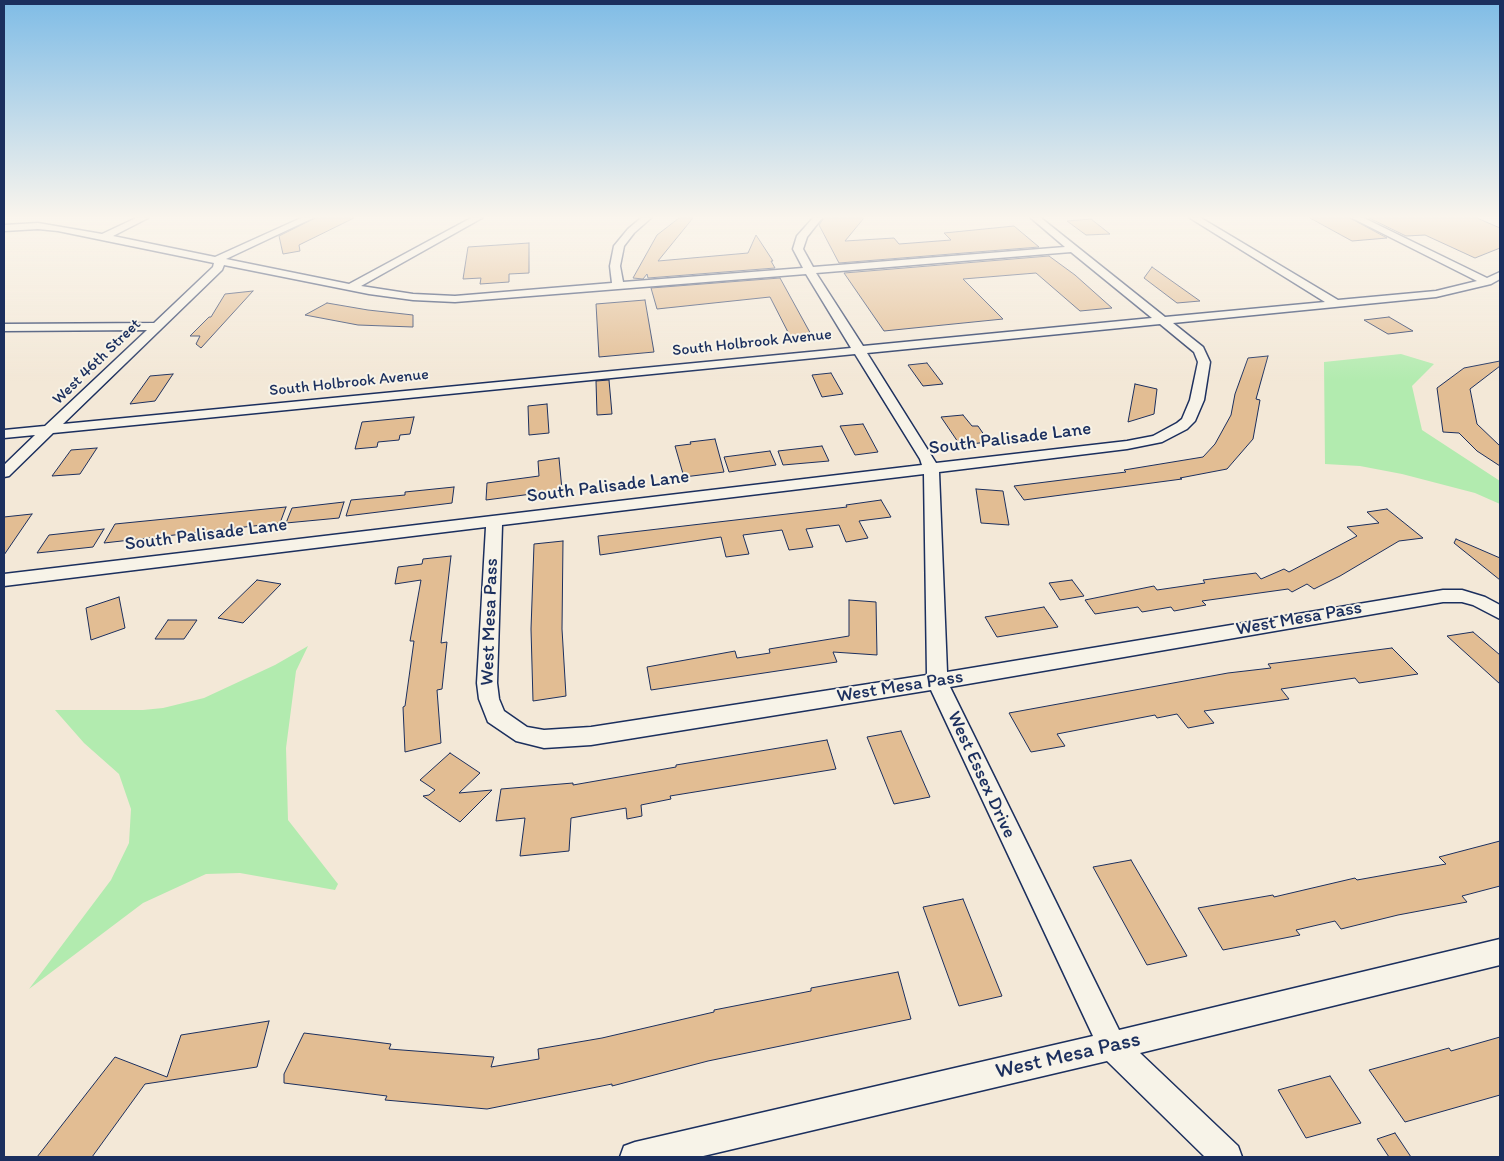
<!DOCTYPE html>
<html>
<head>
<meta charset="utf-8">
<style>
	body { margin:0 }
	#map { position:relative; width:1504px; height:1161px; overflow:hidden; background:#f3e8d7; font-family:Itim,sans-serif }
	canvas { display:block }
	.frame { position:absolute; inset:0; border:5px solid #1b2f5e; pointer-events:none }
</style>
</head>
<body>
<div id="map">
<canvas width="1504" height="1161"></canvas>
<div class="frame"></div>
</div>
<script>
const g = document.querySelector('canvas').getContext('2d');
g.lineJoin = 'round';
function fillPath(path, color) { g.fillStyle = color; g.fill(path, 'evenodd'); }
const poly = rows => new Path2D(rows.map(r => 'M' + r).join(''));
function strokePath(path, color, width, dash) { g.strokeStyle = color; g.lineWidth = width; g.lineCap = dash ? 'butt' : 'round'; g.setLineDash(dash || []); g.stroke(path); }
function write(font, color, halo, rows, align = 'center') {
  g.font = font + ' Itim,sans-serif'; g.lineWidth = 4; g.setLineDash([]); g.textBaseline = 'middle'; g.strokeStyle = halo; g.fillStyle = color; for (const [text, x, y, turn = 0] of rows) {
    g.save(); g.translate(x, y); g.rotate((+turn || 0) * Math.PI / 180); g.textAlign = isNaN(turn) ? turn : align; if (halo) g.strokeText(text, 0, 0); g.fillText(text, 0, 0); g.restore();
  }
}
fillPath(poly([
	[1401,354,1434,364,1412,386,1422,430,1500,481,1500,504,1475,493,1402,474,1360,466,1325,464,1324,362],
	[308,646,296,671,286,748,288,820,338,884,335,890,240,873,206,874,143,903,29,989,111,880,129,843,131,809,119,774,84,743,55,710,143,710,163,708,204,698,275,665]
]), '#b2ebaf');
const building = poly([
	[315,218,354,218,299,245,300,251,283,254,279,236,315,218],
	[679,218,693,218,658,261,748,253,756,235,773,261,771,261,775,268,648,278,647,274,643,279,633,278,657,235,679,218],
	[824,218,864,218,845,241,894,238,899,244,951,240,944,233,1014,226,1039,247,839,263,819,225,824,218],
	[1310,218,1350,218,1387,238,1352,241,1310,218],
	[1369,218,1477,218,1500,228,1500,248,1475,258,1425,235,1406,236,1369,218],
	[1091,219,1110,234,1086,235,1067,221,1091,219],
	[529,243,529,273,509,274,509,282,480,284,481,278,463,279,468,247,529,243],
	[1049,256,1075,275,1112,308,1080,311,1036,273,963,279,1003,319,884,331,844,273,1049,256],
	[1152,267,1200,301,1177,303,1144,278,1152,267],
	[780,278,813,338,792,340,770,297,657,309,651,288,780,278],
	[253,291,201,348,196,344,200,336,190,336,209,317,211,317,225,294,253,291],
	[645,300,654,352,599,357,596,304,645,300],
	[327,303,368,310,413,315,413,327,358,325,305,315,327,303],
	[1389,317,1413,331,1388,334,1364,320,1389,317],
	[1268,356,1256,399,1260,400,1253,439,1227,469,1180,478,1182,479,1024,500,1014,486,1126,472,1124,470,1203,457,1215,444,1231,415,1235,394,1248,358,1268,356],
	[1500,361,1500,366,1470,389,1477,424,1500,446,1500,466,1477,451,1459,433,1443,432,1437,388,1464,368,1500,361],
	[927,363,943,384,923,386,908,365,927,363],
	[831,373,843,394,822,397,812,375,831,373],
	[173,374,155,401,130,404,150,376,173,374],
	[609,380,612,414,597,415,596,381,609,380],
	[1135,384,1157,389,1154,414,1128,422,1135,384],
	[547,404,549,433,529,435,528,406,547,404],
	[963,415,972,426,978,426,989,442,960,445,941,417,963,415],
	[414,417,410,434,400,435,399,440,378,442,377,447,355,449,362,422,414,417],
	[863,424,878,452,855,455,840,426,863,424],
	[715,439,724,472,684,477,675,446,691,444,690,442,715,439],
	[822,446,829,461,783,465,778,451,822,446],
	[97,448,80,474,52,476,71,450,97,448],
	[770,451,776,465,729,472,724,457,770,451],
	[559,458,562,490,486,500,487,483,539,476,538,461,559,458],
	[454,487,452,503,346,516,351,500,405,495,405,492,454,487],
	[976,489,1003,491,1009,525,981,523,976,489],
	[881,500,891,517,859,521,868,538,846,542,839,525,806,529,813,547,789,550,782,530,743,535,749,554,726,557,721,537,600,555,598,536,847,507,846,505,881,500],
	[344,502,339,518,286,523,292,508,344,502],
	[286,507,280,523,104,543,115,524,286,507],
	[1387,509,1423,538,1399,541,1340,576,1314,589,1307,584,1292,592,1288,589,1202,601,1206,605,1174,611,1171,607,1142,612,1138,607,1095,614,1085,600,1154,586,1157,590,1205,583,1203,580,1256,573,1261,579,1284,569,1289,572,1357,536,1347,527,1379,523,1367,512,1387,509],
	[32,514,4,555,4,517,32,514],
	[104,529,93,547,37,553,49,535,104,529],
	[1456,539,1500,558,1500,580,1454,543,1456,539],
	[563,541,562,629,566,696,533,701,531,629,534,544,563,541],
	[451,556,441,643,447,642,442,689,437,690,441,743,405,752,403,707,405,706,414,641,410,641,421,580,395,584,398,567,422,564,423,559,451,556],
	[257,580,281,584,243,623,218,618,257,580],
	[1072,580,1084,596,1060,600,1049,583,1072,580],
	[119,597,125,628,91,640,86,608,119,597],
	[849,600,876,602,877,655,833,652,837,662,651,690,647,667,735,651,737,658,770,653,769,649,849,636,849,600],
	[1044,607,1058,627,997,637,985,617,1044,607],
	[168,620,197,620,184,639,155,639,168,620],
	[1473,632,1500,655,1500,684,1447,636,1473,632],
	[1392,648,1418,674,1359,683,1355,678,1281,689,1289,699,1204,711,1214,723,1188,728,1177,714,1157,718,1155,715,1057,734,1065,746,1031,752,1009,713,1228,673,1271,668,1268,664,1392,648],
	[901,731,930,797,894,804,867,737,901,731],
	[827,740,836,769,670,796,671,799,641,805,642,816,627,819,626,808,571,818,569,851,520,856,525,818,496,821,501,789,573,783,573,785,676,767,676,765,827,740],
	[450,753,480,773,459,793,492,790,460,822,423,796,429,795,435,790,420,780,450,753],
	[1500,841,1500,886,1462,896,1467,902,1398,915,1341,929,1335,921,1296,930,1300,935,1223,950,1198,908,1273,895,1274,897,1355,878,1357,880,1446,864,1439,857,1500,841],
	[1131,860,1187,956,1147,965,1093,867,1131,860],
	[963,899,1002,996,959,1006,923,907,963,899],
	[898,972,911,1019,708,1061,612,1086,612,1084,487,1109,385,1100,387,1096,284,1083,284,1074,304,1033,391,1044,389,1049,494,1057,491,1067,539,1059,538,1049,602,1038,714,1012,714,1010,811,991,811,988,898,972],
	[269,1021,257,1067,145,1084,92,1157,37,1157,115,1057,167,1077,181,1035,269,1021],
	[1500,1037,1500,1095,1405,1122,1369,1070,1449,1048,1451,1051,1500,1037],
	[1330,1076,1361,1123,1306,1138,1278,1090,1330,1076],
	[1395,1133,1411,1157,1389,1157,1377,1139,1395,1133]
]);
fillPath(building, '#e2bd93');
strokePath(building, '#1b2f5e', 1);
const minor = poly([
	[136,218,148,218,113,236,215,257,301,218,313,218,226,259,349,284,471,218,482,218,361,286,413,294,455,296,612,283,610,266,614,246,628,229,641,218,651,218,634,233,624,246,620,266,623,282,803,268,793,249,797,236,813,218,822,218,807,237,803,249,813,267,1065,247,1031,218,1041,218,1165,317,1325,302,1190,218,1201,218,1338,300,1436,291,1477,281,1352,218,1364,218,1487,278,1500,272,1500,279,1491,284,1436,297,1173,323,1203,347,1210,362,1204,400,1195,421,1187,429,1162,442,1127,449,939,472,947,672,1443,590,1462,590,1485,597,1500,605,1500,619,1473,605,1462,602,1443,602,950,687,1119,1030,1500,939,1500,965,1140,1053,1238,1146,1242,1157,1205,1157,1107,1061,699,1157,620,1157,624,1146,635,1142,1093,1036,931,690,591,745,544,748,516,741,488,722,479,699,477,683,486,527,4,586,4,574,922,465,920,459,855,354,53,433,9,476,4,477,4,465,35,435,4,438,4,430,45,426,147,330,4,331,4,324,154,323,213,267,214,263,58,231,38,229,4,231,4,225,38,223,102,234,136,218],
	[1071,252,1152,318,863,346,816,273,1071,252],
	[224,265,369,294,413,300,455,302,806,274,851,348,63,424,222,270,224,265],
	[1160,324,1194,352,1198,362,1190,400,1182,419,1177,423,1153,436,1127,441,936,463,867,353,1160,324],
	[924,474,927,675,591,727,544,730,527,727,504,711,499,699,497,683,502,525,924,474]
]);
strokePath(minor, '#1b2f5e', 3);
fillPath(minor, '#f7f3e8');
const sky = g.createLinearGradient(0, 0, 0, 381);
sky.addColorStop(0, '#7fbce6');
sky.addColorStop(0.57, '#faf5ed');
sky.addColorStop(1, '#faf5ed00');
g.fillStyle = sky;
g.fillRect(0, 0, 1504, 381);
write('16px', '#1b2f5e', '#f7f3e8', [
	["South Holbrook Avenue",752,343,-6],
	["West 46th Street",97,362,-44],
	["South Holbrook Avenue",349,383,-6]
]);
write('19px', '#1b2f5e', '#f7f3e8', [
	["South Palisade Lane",1010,439,-7],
	["South Palisade Lane",608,487,-7],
	["South Palisade Lane",206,535,-7],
	["West Mesa Pass",1299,619,-10],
	["West Mesa Pass",490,622,-88],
	["West Mesa Pass",900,687,-9],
	["West Essex Drive",981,775,65]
]);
write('22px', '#1b2f5e', '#f7f3e8', [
	["West Mesa Pass",1068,1056,-13]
]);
</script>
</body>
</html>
